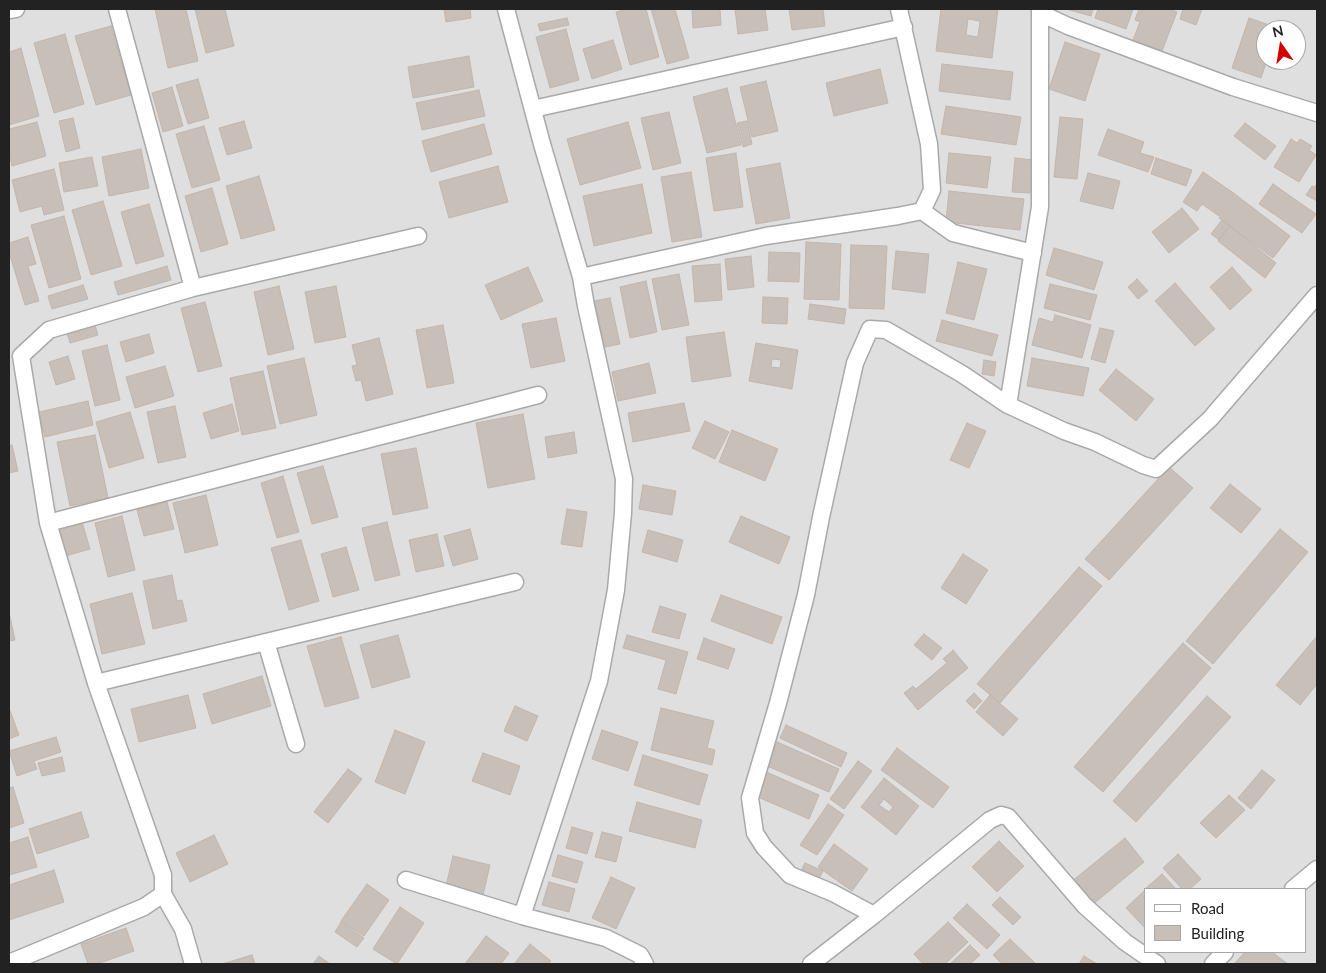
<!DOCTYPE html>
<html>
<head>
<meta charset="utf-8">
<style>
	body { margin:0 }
	#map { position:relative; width:1326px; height:973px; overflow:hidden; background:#f2efe9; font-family:Lato,sans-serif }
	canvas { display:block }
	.frame { position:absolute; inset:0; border:10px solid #222; pointer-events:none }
	.legend { position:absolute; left:1144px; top:888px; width:162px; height:65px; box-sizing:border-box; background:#fff; border:1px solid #a7a7a7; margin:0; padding:6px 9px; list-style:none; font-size:15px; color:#222 }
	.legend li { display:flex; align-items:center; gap:10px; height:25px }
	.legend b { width:25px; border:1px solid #a7a7a7 }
	.north { position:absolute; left:1256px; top:20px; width:50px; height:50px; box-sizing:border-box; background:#fff; border:1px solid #a7a7a7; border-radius:50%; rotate:347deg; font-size:14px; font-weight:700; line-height:20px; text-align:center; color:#222 }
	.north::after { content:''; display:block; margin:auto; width:18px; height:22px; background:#d40000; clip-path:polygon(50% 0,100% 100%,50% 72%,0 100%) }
</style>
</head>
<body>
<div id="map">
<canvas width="1326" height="973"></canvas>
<div class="frame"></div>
<ul class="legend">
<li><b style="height:6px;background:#fff"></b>Road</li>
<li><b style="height:14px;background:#c7bfb8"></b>Building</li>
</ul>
<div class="north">N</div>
</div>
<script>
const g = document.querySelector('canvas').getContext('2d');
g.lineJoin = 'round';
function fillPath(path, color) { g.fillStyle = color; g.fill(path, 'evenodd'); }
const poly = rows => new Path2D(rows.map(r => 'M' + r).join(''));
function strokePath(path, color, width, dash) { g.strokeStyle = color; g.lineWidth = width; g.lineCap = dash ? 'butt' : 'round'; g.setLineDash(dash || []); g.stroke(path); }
fillPath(poly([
	[9,9,1317,9,1317,964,9,964],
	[1266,30,1296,30,1296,60,1266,60],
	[1145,889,1305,889,1305,952,1145,952]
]), '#e0dfdf');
const building = poly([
	[155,9,186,9,198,61,168,68,155,9],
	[195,9,225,9,234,46,206,53,195,9],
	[444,9,470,9,471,18,446,22,444,9],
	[627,9,646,9,659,57,630,65,616,12,627,9],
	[651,9,675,9,689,58,667,64,651,9],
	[692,9,720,9,721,25,693,28,692,9],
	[735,9,765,9,768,30,738,34,735,9],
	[789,9,823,9,825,26,792,30,789,9],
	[941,9,998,9,992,58,936,51,941,9],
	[968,19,980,21,978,37,966,35,968,19],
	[1066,9,1093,9,1091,16,1066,9],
	[1098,9,1133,9,1126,29,1095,18,1098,9],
	[1139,9,1169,9,1177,12,1162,51,1133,40,1140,22,1135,20,1139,9],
	[1183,9,1202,9,1196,25,1180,19,1183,9],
	[567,18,569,25,540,31,538,24,567,18],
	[1249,18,1278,28,1278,30,1266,30,1267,60,1261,78,1232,68,1249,18],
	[111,26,131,95,96,105,75,36,111,26],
	[566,29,579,80,550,88,536,37,566,29],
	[65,34,84,104,54,113,34,43,65,34],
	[613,40,622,69,592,79,583,49,613,40],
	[1065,42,1100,54,1085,101,1049,89,1065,42],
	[21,48,39,116,9,125,9,52,21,48],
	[469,56,474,87,413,98,408,67,469,56],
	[942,64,1013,72,1010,100,939,91,942,64],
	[880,69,888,103,834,116,826,83,880,69],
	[198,79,209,118,188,124,176,85,198,79],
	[766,81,778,131,752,137,740,87,766,81],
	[172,87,183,126,163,132,152,93,172,87],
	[727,88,741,145,707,153,693,97,727,88],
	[479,90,485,116,422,130,416,103,479,90],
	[946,106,1021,117,1016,145,941,134,946,106],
	[669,112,681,163,653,170,641,118,669,112],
	[1060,117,1083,119,1077,179,1054,177,1060,117],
	[73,118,80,148,66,152,59,121,73,118],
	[244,121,252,148,227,155,219,128,244,121],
	[747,121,752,144,743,147,737,123,747,121],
	[37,122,46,156,12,166,9,152,9,129,37,122],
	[628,122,641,168,580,185,567,139,628,122],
	[1245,123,1276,146,1265,160,1234,136,1245,123],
	[484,124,492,154,431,172,422,141,484,124],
	[204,126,220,180,192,188,176,134,204,126],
	[1108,129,1144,142,1140,153,1154,157,1148,172,1098,155,1108,129],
	[1291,139,1297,143,1300,139,1312,146,1309,150,1316,155,1299,182,1274,167,1291,139],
	[141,149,149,188,109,196,102,157,141,149],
	[736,153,743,207,714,211,706,158,736,153],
	[949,153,991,157,987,188,946,183,949,153],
	[92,157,98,186,64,192,59,163,92,157],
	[1015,158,1033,160,1030,193,1012,192,1015,158],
	[1156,158,1192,170,1186,186,1151,174,1156,158],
	[780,163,790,218,756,224,746,169,780,163],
	[498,166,508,202,449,218,439,182,498,166],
	[54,169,64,210,44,215,42,206,20,212,12,180,54,169],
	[691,172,702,237,672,242,661,177,691,172],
	[1203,172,1235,194,1219,216,1202,204,1197,211,1183,202,1203,172],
	[1088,173,1120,181,1113,209,1080,201,1088,173],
	[259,176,275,230,241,239,226,186,259,176],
	[1317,183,1317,201,1306,195,1312,186,1315,187,1317,183],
	[642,184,652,233,594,246,583,196,642,184],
	[1273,184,1316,214,1302,233,1259,204,1273,184],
	[212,188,228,244,201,252,185,196,212,188],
	[949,191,1024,199,1020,230,946,222,949,191],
	[1236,195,1290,236,1273,258,1219,218,1236,195],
	[103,201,122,266,91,275,72,210,103,201],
	[149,204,164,256,136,264,121,212,149,204],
	[1182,208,1199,229,1169,253,1152,232,1182,208],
	[64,216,81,279,49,288,31,225,64,216],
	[1222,220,1229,226,1219,240,1211,234,1222,220],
	[1230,226,1276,263,1265,278,1218,241,1230,226],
	[28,237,36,264,28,266,39,301,25,305,9,252,9,243,28,237],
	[806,242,841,244,839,300,804,299,806,242],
	[851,245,887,246,884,309,849,308,851,245],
	[1054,248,1103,262,1094,290,1046,275,1054,248],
	[896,251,929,254,925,293,892,289,896,251],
	[769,252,800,253,799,282,768,281,769,252],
	[751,256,754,287,728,290,725,259,751,256],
	[958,262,987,269,974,320,946,313,958,262],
	[720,264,722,300,695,302,692,266,720,264],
	[167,266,171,280,118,295,114,282,167,266],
	[528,267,543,301,501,320,485,285,528,267],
	[1232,267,1252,290,1230,310,1210,287,1232,267],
	[679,274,689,325,662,330,652,279,679,274],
	[1137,279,1148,291,1138,299,1128,287,1137,279],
	[646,281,657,332,630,338,620,287,646,281],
	[1175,283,1215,329,1195,346,1155,301,1175,283],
	[1050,284,1097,295,1090,320,1044,308,1050,284],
	[83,285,88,299,52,309,48,296,83,285],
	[279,286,294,349,268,355,254,292,279,286],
	[336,286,346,337,315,343,305,292,336,286],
	[763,297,788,298,787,324,762,323,763,297],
	[610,298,620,344,605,347,594,301,610,298],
	[205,302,222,366,198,372,181,308,205,302],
	[810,304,846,309,844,324,808,319,810,304],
	[1055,315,1091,325,1082,358,1032,345,1039,318,1053,322,1055,315],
	[556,318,565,361,531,368,522,324,556,318],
	[942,320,998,335,992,356,936,341,942,320],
	[94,322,98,335,70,343,66,330,94,322],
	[443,325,454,383,427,388,416,330,443,325],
	[1100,328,1114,331,1105,363,1091,359,1100,328],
	[724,332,731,376,692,382,686,337,724,332],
	[149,334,154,353,126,362,120,342,149,334],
	[379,338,393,394,366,401,361,380,356,381,352,366,357,365,352,345,379,338],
	[756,343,798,350,792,389,749,381,756,343],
	[772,359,781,360,780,368,771,367,772,359],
	[107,345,120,400,95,406,82,351,107,345],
	[68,356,75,379,56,385,49,362,68,356],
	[304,358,317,415,280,424,267,366,304,358],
	[1032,358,1089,368,1083,396,1027,386,1032,358],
	[984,360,996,362,994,376,982,374,984,360],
	[649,363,656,393,618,401,612,372,649,363],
	[165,366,174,396,135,408,126,377,165,366],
	[1116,369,1154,399,1136,421,1099,390,1116,369],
	[263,371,276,428,242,435,230,378,263,371],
	[88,401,93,425,45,437,39,412,88,401],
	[684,403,690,431,633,442,628,413,684,403],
	[232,404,239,431,211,439,203,413,232,404],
	[175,406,186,457,158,463,147,412,175,406],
	[130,412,144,458,109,468,96,422,130,412],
	[523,414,535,479,488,488,476,423,523,414],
	[705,421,729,432,715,459,692,448,705,421],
	[967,423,986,431,969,468,950,460,967,423],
	[732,430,778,449,765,481,719,462,732,430],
	[574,432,577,453,548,458,545,437,574,432],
	[95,435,108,498,70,506,57,442,95,435],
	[12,445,18,471,9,473,9,446,12,445],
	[416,448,428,508,393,515,381,454,416,448],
	[323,466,338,517,312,524,297,473,323,466],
	[1169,467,1193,488,1109,580,1085,559,1169,467],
	[283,476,299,532,277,538,261,483,283,476],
	[1230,484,1261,509,1241,533,1210,508,1230,484],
	[643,485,676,491,672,515,639,509,643,485],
	[206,495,218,545,185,553,173,503,206,495],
	[167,502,174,529,144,536,137,510,167,502],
	[567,509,587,512,582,547,561,544,567,509],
	[122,516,135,570,108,577,95,523,122,516],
	[741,516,790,537,779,564,729,542,741,516],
	[82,522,90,549,62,557,54,530,82,522],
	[387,522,400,575,375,581,362,528,387,522],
	[470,529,478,559,453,566,444,536,470,529],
	[1280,529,1308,552,1213,664,1186,641,1280,529],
	[648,530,683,540,677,562,642,552,648,530],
	[437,534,444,566,416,572,409,540,437,534],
	[301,540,319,601,289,610,271,548,301,540],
	[346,547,359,590,333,597,321,554,346,547],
	[963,554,988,570,966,604,941,588,963,554],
	[1079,567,1102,586,1000,703,977,684,1079,567],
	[172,575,177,601,182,600,187,621,153,629,143,581,172,575],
	[132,593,145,644,102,654,90,604,132,593],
	[721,595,782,617,772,644,711,621,721,595],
	[660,606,686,614,679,639,652,632,660,606],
	[9,612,15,640,9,641,9,612],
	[924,634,942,648,932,660,914,645,924,634],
	[398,635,410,677,372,688,360,645,398,635],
	[627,635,688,652,676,694,658,689,666,660,623,648,627,635],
	[1317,636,1317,684,1300,705,1276,685,1317,636],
	[341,637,359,698,325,707,307,646,341,637],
	[704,638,735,649,728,669,697,659,704,638],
	[1183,643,1211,668,1103,792,1074,767,1183,643],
	[953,650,968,668,918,710,904,693,913,686,916,689,947,663,943,659,953,650],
	[262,676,271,706,212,724,203,694,262,676],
	[974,693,982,701,974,709,966,701,974,693],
	[188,695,196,728,139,742,131,709,188,695],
	[990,695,1018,719,1003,736,976,712,990,695],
	[1207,696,1231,717,1136,822,1113,801,1207,696],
	[515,706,538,716,527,741,504,731,515,706],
	[9,708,19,735,9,739,9,708],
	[661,708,714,721,707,748,715,750,712,765,651,750,661,708],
	[786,725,847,753,841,767,780,738,786,725],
	[395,730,425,742,405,794,375,782,395,730],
	[602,730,638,742,628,771,592,759,602,730],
	[56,737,61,752,34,761,37,769,17,776,9,751,56,737],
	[777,742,839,769,829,792,767,766,777,742],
	[897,748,949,787,933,808,881,770,897,748],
	[483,753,520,766,510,795,472,781,483,753],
	[643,755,708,775,699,805,634,785,643,755],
	[62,757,65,771,42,776,38,763,62,757],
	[858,761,872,771,844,809,830,799,858,761],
	[348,769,362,779,328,823,314,812,348,769],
	[1262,770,1275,780,1251,809,1238,798,1262,770],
	[764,771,819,795,809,819,753,795,764,771],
	[884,778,919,806,896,835,861,807,884,778],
	[884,799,893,807,889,812,879,805,884,799],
	[13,787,24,823,9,828,9,788,13,787],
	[1229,795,1245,810,1216,838,1200,823,1229,795],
	[637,802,702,820,695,848,629,831,637,802],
	[828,804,844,815,817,855,800,845,828,804],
	[81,812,89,837,37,854,29,829,81,812],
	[572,827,593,833,587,854,566,848,572,827],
	[602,832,622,837,616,862,595,857,602,832],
	[214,835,228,864,190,882,176,853,214,835],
	[28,837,37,867,9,875,9,843,28,837],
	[1125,838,1144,862,1091,906,1071,882,1125,838],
	[999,841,1024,866,997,892,972,867,999,841],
	[834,844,868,869,852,891,818,867,834,844],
	[1178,854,1201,879,1190,889,1182,889,1163,868,1178,854],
	[558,855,583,862,577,883,552,876,558,855],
	[453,856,490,865,483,895,446,886,453,856],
	[805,863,823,871,817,882,800,873,805,863],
	[54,870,64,902,9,920,9,885,54,870],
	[1162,874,1176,889,1145,889,1162,874],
	[611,877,635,888,616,929,592,918,611,877],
	[549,882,575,889,569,912,542,905,549,882],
	[367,884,389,900,364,936,341,921,367,884],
	[1145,890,1145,928,1126,908,1145,890],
	[1000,897,1021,917,1013,925,992,905,1000,897],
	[967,904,1000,935,987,949,953,918,967,904],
	[400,907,424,923,397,964,373,949,400,907],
	[341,922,364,938,357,947,335,932,341,922],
	[948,922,968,942,945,964,923,964,914,954,948,922],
	[126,928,134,951,97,964,88,964,81,944,126,928],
	[486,936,509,953,501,964,465,964,486,936],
	[1010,939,1036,964,1002,964,993,955,1010,939],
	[530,944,551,961,548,964,514,964,530,944],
	[970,945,980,955,970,964,950,964,970,945],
	[1245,952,1272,952,1288,964,1234,964,1245,952],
	[252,955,255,964,222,964,252,955],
	[319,956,330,964,313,964,319,956],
	[1084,956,1097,964,1079,964,1084,956]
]);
fillPath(building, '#c7bfb8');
strokePath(building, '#c4b6ab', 1);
const street = poly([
	[117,9,193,288],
	[506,9,542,144,581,277,586,306,624,479,623,513,616,590,599,681,522,916],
	[1040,9,1040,13,1068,26,1233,87,1317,113],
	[9,10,16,9],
	[533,109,904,27],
	[922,211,953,233,1033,253],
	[581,277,766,236,898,216,922,211,932,190,929,144,899,9],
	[1008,405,1040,207,1040,13],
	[48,523,538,395],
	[266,642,296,744],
	[96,683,515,582],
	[406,880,522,916,606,938,640,955,645,964],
	[1293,889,1317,869],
	[163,894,183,929,193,964],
	[874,915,833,893,790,875,764,847,755,833,750,798,778,703,806,595,821,517,855,363,870,329,886,330,962,374,1008,405,1064,431,1095,442,1143,465,1156,469,1210,419,1317,295],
	[9,963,144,907,163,894,163,875,96,683,48,523,21,356,49,330,193,288,418,236],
	[811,964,874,915,990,820,1001,815,1008,817,1085,906,1125,942,1157,964],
	[1213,964,1225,952]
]);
strokePath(street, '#a9a9a9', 19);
strokePath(street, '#fff', 16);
</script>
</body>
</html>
